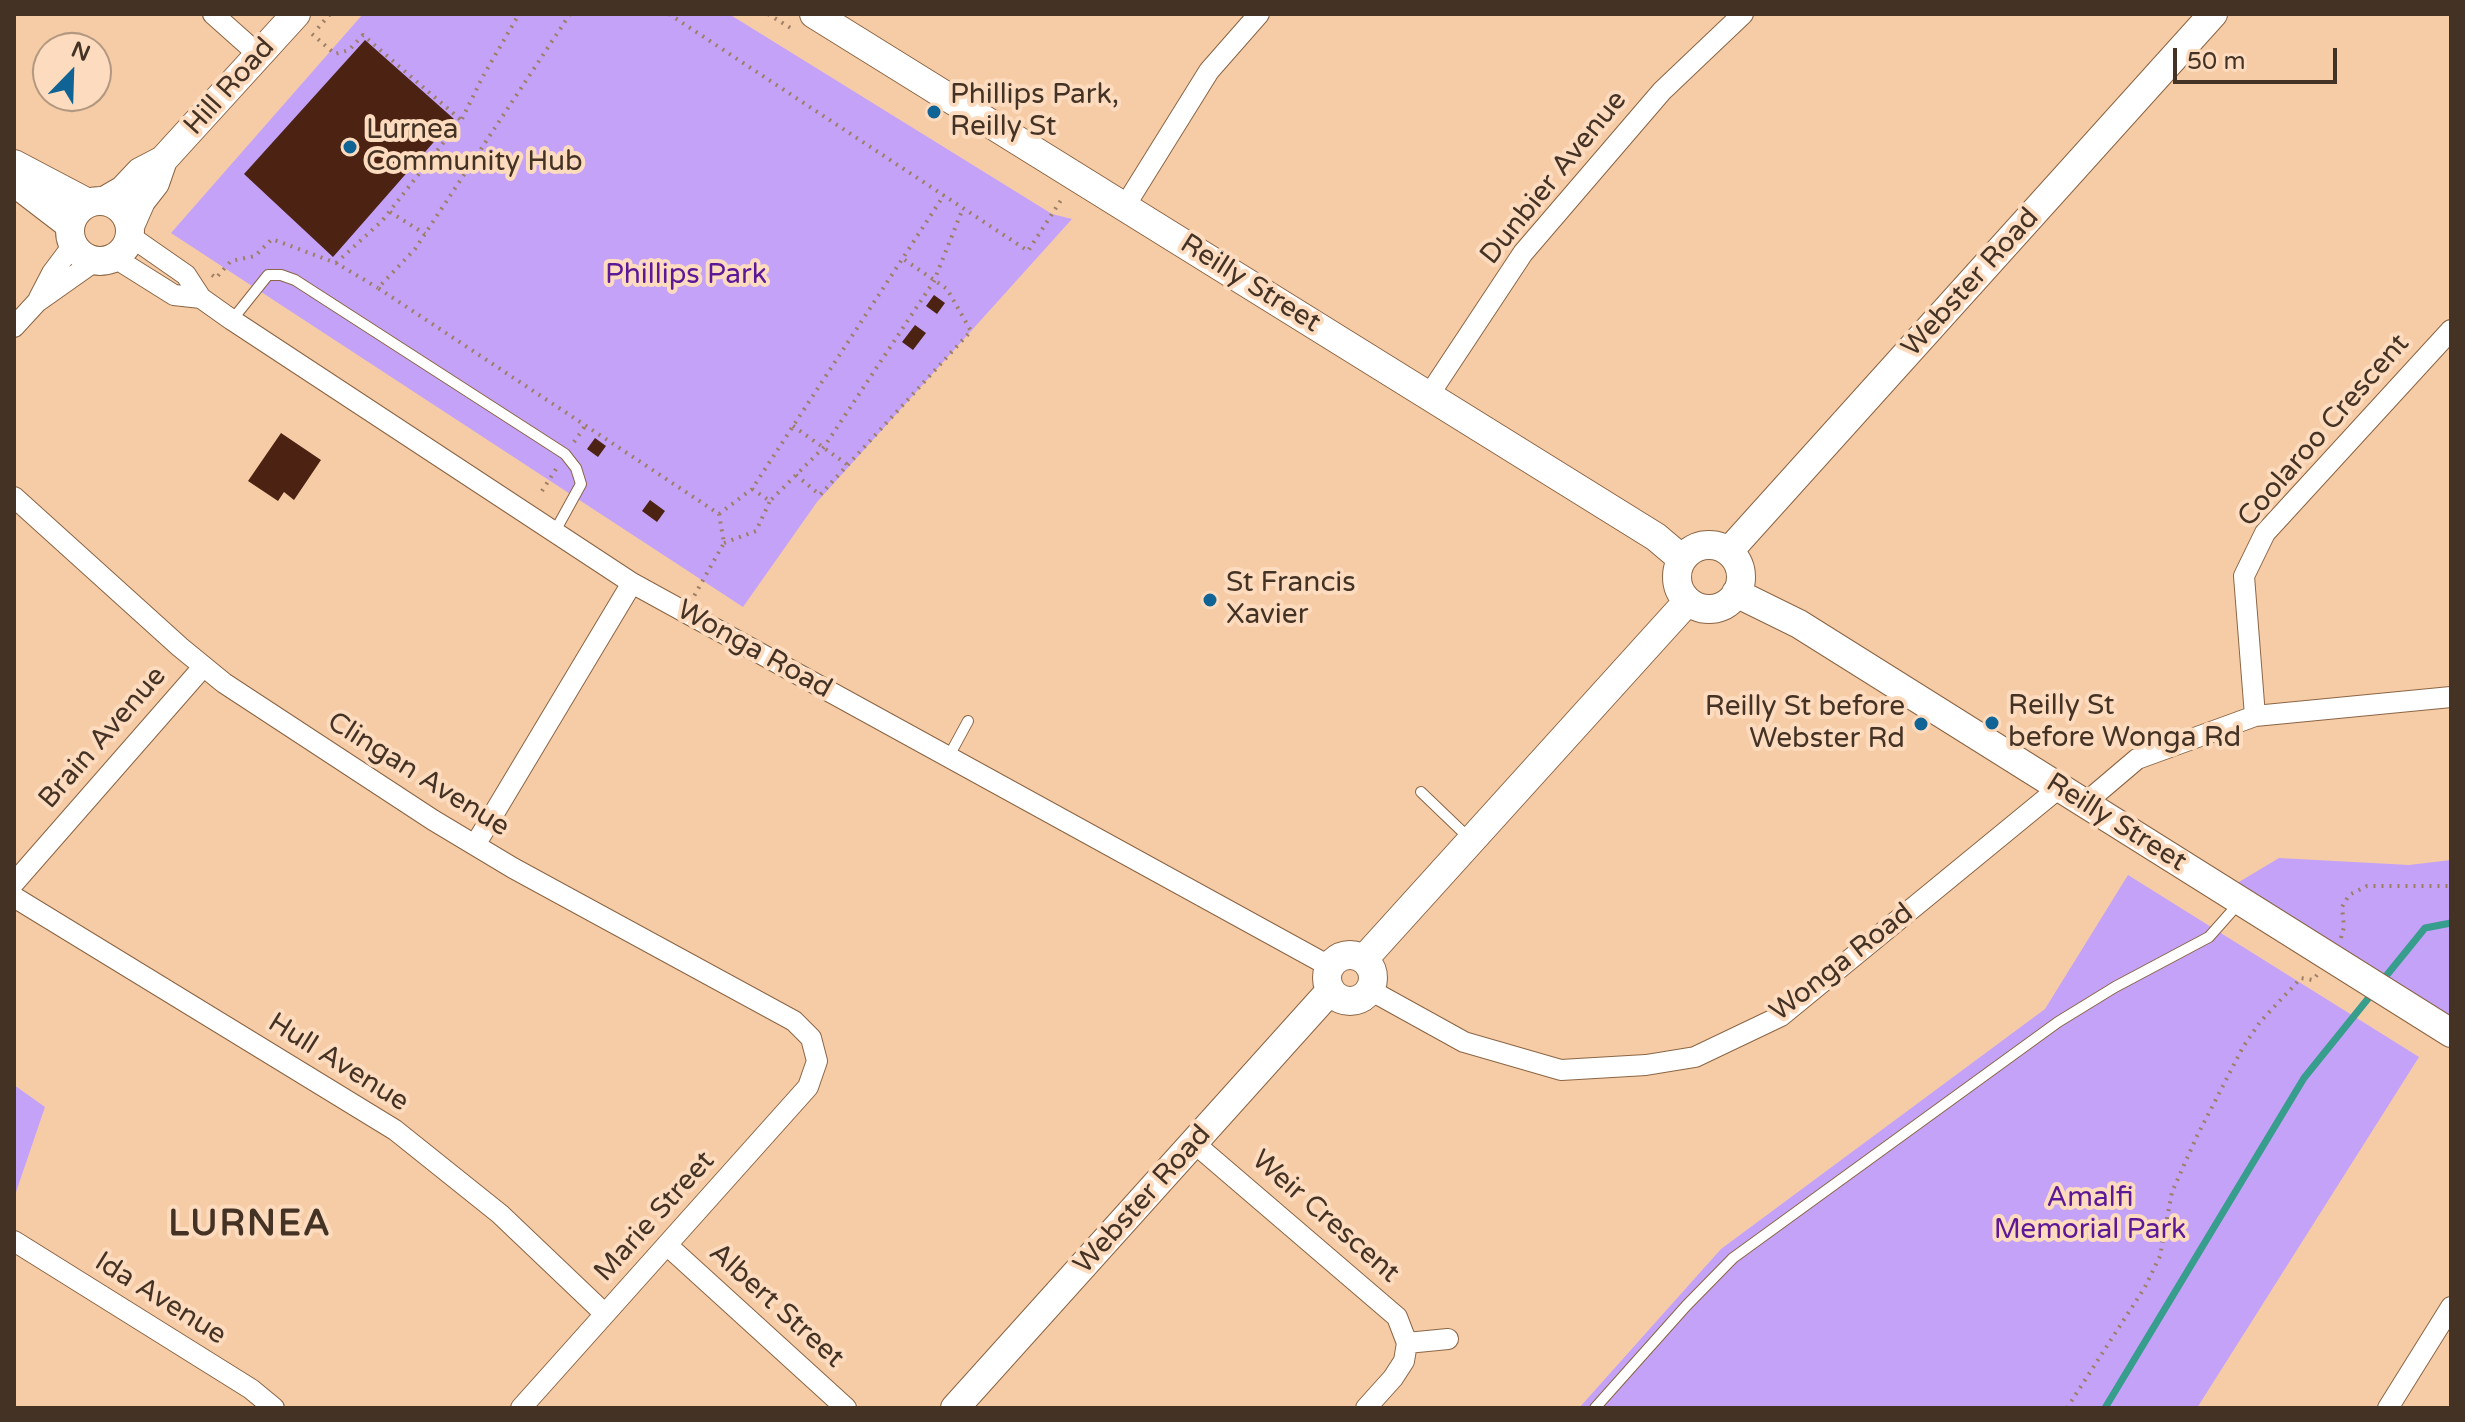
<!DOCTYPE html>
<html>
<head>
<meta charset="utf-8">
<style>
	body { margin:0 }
	#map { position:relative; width:2465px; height:1422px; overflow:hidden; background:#f6cca7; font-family:"Varela Round",sans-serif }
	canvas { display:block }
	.frame { position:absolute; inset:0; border:16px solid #443325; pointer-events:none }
	.north { position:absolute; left:32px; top:32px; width:80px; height:80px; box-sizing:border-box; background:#fddbbe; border:2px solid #b39881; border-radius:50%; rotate:23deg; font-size:22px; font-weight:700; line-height:32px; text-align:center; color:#443325 }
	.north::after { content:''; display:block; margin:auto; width:28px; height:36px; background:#106395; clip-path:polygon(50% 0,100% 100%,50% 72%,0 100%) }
	.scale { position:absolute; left:2173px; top:48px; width:164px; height:36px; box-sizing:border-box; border:4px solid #443325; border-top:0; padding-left:10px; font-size:24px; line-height:28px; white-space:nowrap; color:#443325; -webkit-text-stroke:6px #fddbbe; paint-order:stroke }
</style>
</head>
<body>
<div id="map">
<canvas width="2465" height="1422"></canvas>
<div class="frame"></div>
<div class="north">N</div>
<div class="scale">50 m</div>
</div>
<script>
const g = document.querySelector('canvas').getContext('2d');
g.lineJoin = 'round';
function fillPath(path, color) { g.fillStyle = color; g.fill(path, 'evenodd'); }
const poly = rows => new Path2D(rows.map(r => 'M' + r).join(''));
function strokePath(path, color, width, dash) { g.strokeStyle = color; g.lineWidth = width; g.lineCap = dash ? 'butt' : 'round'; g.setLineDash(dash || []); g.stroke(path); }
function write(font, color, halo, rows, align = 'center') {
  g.font = font + ' "Varela Round",sans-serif'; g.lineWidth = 8; g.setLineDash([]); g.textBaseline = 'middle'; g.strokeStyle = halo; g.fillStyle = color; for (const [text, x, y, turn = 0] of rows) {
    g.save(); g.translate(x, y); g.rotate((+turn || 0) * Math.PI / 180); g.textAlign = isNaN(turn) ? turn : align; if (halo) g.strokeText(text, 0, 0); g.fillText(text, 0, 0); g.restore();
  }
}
fillPath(poly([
	[363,14,729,14,1052,214,1072,219,817,502,743,607,171,233],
	[2279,858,2409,865,2451,860,2451,1024,2234,885],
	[2128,875,2419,1057,2197,1408,1579,1408,1721,1249,2045,1009],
	[14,1085,45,1107,14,1198]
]), '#c4a2f8');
strokePath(poly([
	[2382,981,2425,928,2451,923],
	[2105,1408,2304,1078,2375,990]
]), '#379d8c', 7);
fillPath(poly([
	[365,40,454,119,333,257,244,174],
	[934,295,945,303,937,314,926,306],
	[915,325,926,333,913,350,902,342],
	[281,433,321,460,294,500,284,492,278,501,248,481],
	[595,438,606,446,598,457,587,449],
	[650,500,665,511,657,522,642,511]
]), '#4c2312');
const lane = poly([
	[232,320,268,275,281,275,295,280,565,454,576,468,581,484,554,533],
	[949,756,968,721],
	[1421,792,1470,839],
	[1595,1408,1686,1306,1733,1258,2058,1022,2115,987,2209,937,2240,902]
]);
const street = poly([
	[213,14,259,55],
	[1125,206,1209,71,1259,14],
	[130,236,186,275,201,298,232,320,632,583,1329,966],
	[115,258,174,295,201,298],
	[39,298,52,273,73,245],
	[14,327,37,302,95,261],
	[1429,395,1523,253,1662,91,1743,14],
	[14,497,180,647,224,683,433,820,513,868,794,1021,811,1038,817,1061,808,1087,521,1408],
	[2255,716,2244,576,2265,533,2451,330],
	[2084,804,2137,759,2255,716,2451,697],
	[475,845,632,583],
	[14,883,203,667],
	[14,897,395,1130,500,1214,605,1314],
	[1370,990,1464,1042,1561,1070,1646,1065,1695,1057,1781,1016,2059,788],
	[1194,1143,1397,1317,1407,1343,1404,1361,1393,1378,1366,1408],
	[14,1241,251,1389,274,1408],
	[668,1246,846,1408],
	[1407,1343,1448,1339],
	[2388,1408,2451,1307]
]);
const secondary = poly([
	[814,14,1656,537,1682,559],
	[14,164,88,203],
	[14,182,70,225],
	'70 231a30 30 0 1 1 60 0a30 30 0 1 1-60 0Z',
	[104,201,123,190,140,172,163,160,296,14],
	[130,226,141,201,155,183,163,160],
	'1677 577a32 32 0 1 1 64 0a32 32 0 1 1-64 0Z',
	[1729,551,2213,14],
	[1736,593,1799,624,2451,1033],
	'1327 978a23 23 0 1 1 46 0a23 23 0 1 1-46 0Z',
	[1364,959,1688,601],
	[955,1408,1330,991]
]);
strokePath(lane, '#8b6544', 12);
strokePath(street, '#8b6544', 22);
strokePath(secondary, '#8b6544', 30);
strokePath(poly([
	[570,14,415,249,378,288,719,514,724,543,694,596],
	[669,14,1028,251,1063,197],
	[768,14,794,30],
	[318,28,330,14],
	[312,34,335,54,349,50,363,35,461,120],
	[390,212,425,234],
	[336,263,382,221,462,119,482,78,519,14],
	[212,275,216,278,231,261,255,256,272,239,336,263,378,288],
	[793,426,848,465],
	[574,442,585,426],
	[796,475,820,495,971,331,947,289,902,258],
	[752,489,770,501,824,447,934,281,963,208],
	[542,491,556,469],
	[719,514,752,489,944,195],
	[724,543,756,531,770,501],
	[2341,938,2344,927,2342,907,2349,895,2367,886,2451,886],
	[2067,1408,2145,1287,2160,1256,2172,1192,2197,1136,2243,1047,2260,1022,2301,978,2313,980,2317,975]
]), '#9d7f66', 4, [2, 6]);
strokePath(lane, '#fff', 10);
strokePath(street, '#fff', 20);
strokePath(secondary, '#fff', 28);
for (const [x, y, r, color] of [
	[934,112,8,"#106395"],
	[350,147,8,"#106395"],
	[1210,600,8,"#106395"],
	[1992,723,8,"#106395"],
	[1921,724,8,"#106395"]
]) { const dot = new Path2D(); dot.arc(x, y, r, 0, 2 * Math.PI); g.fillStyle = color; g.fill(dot); strokePath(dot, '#fddbbe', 3); }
write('28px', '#443325', '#fddbbe', [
	["Hill Road",230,87,-48],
	["Dunbier Avenue",1554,178,-51],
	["Webster Road",1971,283,-48],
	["Reilly Street",1250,284,32],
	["Coolaroo Crescent",2324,431,-49],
	["Wonga Road",754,650,29],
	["Brain Avenue",103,738,-49],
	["Clingan Avenue",418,775,32],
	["Reilly Street",2116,823,32],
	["Wonga Road",1842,963,-38],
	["Hull Avenue",338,1063,32],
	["Webster Road",1143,1200,-48],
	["Marie Street",655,1217,-48],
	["Weir Crescent",1325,1217,41],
	["Ida Avenue",160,1299,32],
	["Albert Street",776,1306,42]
]);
write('28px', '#443325', '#fddbbe', [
	["Phillips Park,",950,96],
	["Reilly St",950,128],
	["Lurnea",366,131],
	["Community Hub",366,163],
	["St Francis",1226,584],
	["Xavier",1226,616],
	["Reilly St",2008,707],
	["before Wonga Rd",2008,739],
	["Reilly St before",1905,708,"right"],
	["Webster Rd",1905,740,"right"]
], 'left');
write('28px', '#5c1897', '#fddbbe', [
	["Phillips Park",686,276],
	["Amalfi",2090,1199],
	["Memorial Park",2090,1231]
]);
g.letterSpacing = '2px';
write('bold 36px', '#443325', '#fddbbe', [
	["LURNEA",250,1226]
]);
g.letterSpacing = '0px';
</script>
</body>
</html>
